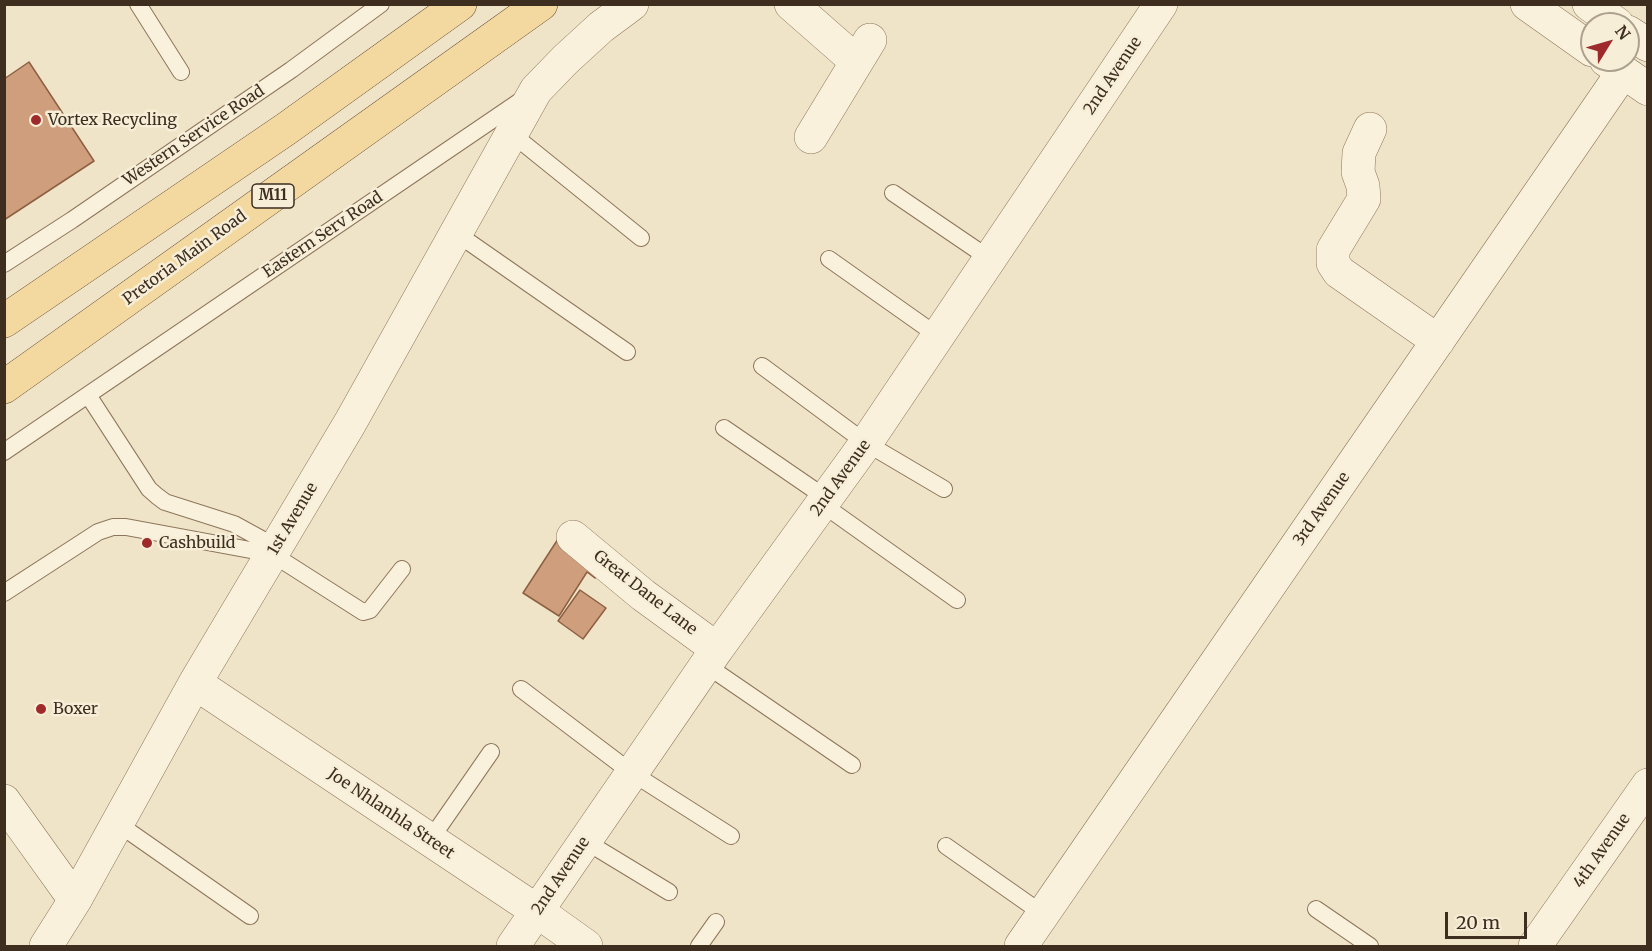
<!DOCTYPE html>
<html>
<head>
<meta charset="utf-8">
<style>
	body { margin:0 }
	#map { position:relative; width:1652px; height:951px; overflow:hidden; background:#f0e4c8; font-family:Merriweather,serif }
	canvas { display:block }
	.frame { position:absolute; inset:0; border:6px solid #3d2e20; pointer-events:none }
	.north { position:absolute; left:1580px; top:12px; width:60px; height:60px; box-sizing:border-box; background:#f7eed8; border:2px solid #ada18e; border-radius:50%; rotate:53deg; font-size:16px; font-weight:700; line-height:24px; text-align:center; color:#3d2e20 }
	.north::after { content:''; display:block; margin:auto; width:21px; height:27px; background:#9e2a2b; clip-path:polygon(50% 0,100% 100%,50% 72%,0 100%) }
	.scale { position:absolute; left:1445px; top:912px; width:82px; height:27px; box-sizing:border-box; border:3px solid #3d2e20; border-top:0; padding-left:8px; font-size:18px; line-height:21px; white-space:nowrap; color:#3d2e20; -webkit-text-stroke:4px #f7eed8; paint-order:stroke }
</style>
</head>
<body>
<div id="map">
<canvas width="1652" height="951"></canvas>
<div class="frame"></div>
<div class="north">N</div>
<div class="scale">20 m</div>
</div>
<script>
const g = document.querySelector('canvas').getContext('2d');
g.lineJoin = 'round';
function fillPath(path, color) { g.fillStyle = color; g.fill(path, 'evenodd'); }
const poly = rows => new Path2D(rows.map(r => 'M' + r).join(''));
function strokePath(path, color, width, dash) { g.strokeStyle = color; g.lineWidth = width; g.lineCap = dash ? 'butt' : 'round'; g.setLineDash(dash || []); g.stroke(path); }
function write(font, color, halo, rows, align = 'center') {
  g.font = font + ' Merriweather,serif'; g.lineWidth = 5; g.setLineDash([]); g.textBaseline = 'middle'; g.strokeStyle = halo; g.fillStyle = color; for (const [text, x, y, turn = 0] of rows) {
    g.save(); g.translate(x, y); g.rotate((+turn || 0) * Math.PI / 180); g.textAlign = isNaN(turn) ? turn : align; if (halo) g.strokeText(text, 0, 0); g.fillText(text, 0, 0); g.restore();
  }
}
const building = poly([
	[29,62,94,161,4,220,4,79,29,62],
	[560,536,604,566,595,578,587,572,559,616,523,593,560,536],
	[580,590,606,608,583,639,558,621,580,590]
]);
fillPath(building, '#cf9f7d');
strokePath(building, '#8d5f41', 1.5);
const service = poly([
	[138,4,181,72],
	[512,134,641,238],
	[893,193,990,259],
	[456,233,627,352],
	[829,259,938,336],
	[4,264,72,220,291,70,381,4],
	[762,366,866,443,944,489],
	[88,395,149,489,157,496,165,502,234,524,276,547],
	[724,428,826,498],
	[4,452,523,99],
	[822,504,957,600],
	[4,593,98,532,113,527,126,527,272,554,363,612,370,610,402,569],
	[706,665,852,765],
	[521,689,632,773,731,836],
	[117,823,250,916],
	[430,840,491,752],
	[585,841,669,892],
	[946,846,1043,914],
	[1316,909,1370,946],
	[699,946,716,922]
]);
const minor = poly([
	[791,4,856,61],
	[1370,129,1359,153,1358,172,1363,186,1364,199,1333,250,1333,263,1339,272,1438,341],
	[811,137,870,40],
	[573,537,643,595,717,649],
	[195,683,537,911,586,946],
	[4,801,75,900],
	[46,946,75,900,195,683,350,423,536,90,565,60,601,27,632,4],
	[513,946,717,649,866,443,1161,4],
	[1021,946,1623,72],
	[1535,946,1648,785]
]);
const tertiary = poly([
	[1527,4,1592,50],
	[1589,4,1617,24],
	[1628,32,1648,45],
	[1606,60,1648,89]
]);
const primary = poly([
	[4,321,286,129,460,4],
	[4,387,541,4]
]);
strokePath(service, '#8d765c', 18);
strokePath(minor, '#8d765c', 34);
strokePath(tertiary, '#8d765c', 34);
strokePath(primary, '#5b4430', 34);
strokePath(service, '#faf1dc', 16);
strokePath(minor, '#faf1dc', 33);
strokePath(tertiary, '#faf1dc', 33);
strokePath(primary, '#f3d9a0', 33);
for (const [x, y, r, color] of [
	[36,120,6,"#9e2a2b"],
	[147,543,6,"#9e2a2b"],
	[41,709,6,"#9e2a2b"]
]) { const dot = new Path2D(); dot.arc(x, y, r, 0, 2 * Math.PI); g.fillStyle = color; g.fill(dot); strokePath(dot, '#f7eed8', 2); }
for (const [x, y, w] of [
	[273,196,42]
]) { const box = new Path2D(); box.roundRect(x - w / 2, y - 12, w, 24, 4.5); g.fillStyle = '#f7eed8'; g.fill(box); strokePath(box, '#3d2e20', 1.5); }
write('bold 15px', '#3d2e20', null, [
	["M11",273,196]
]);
write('16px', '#3d2e20', '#f7eed8', [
	["2nd Avenue",1113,76,-56],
	["Western Service Road",194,136,-34],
	["Eastern Serv Road",323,235,-34],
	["Pretoria Main Road",185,258,-36],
	["2nd Avenue",841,478,-54],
	["3rd Avenue",1322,509,-55],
	["1st Avenue",293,519,-59],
	["Great Dane Lane",645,593,38],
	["Joe Nhlanhla Street",391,814,34],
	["4th Avenue",1602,851,-55],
	["2nd Avenue",561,876,-56]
]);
write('16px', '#3d2e20', '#f7eed8', [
	["Vortex Recycling",48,120],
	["Cashbuild",159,543],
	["Boxer",53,709]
], 'left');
</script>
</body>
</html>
